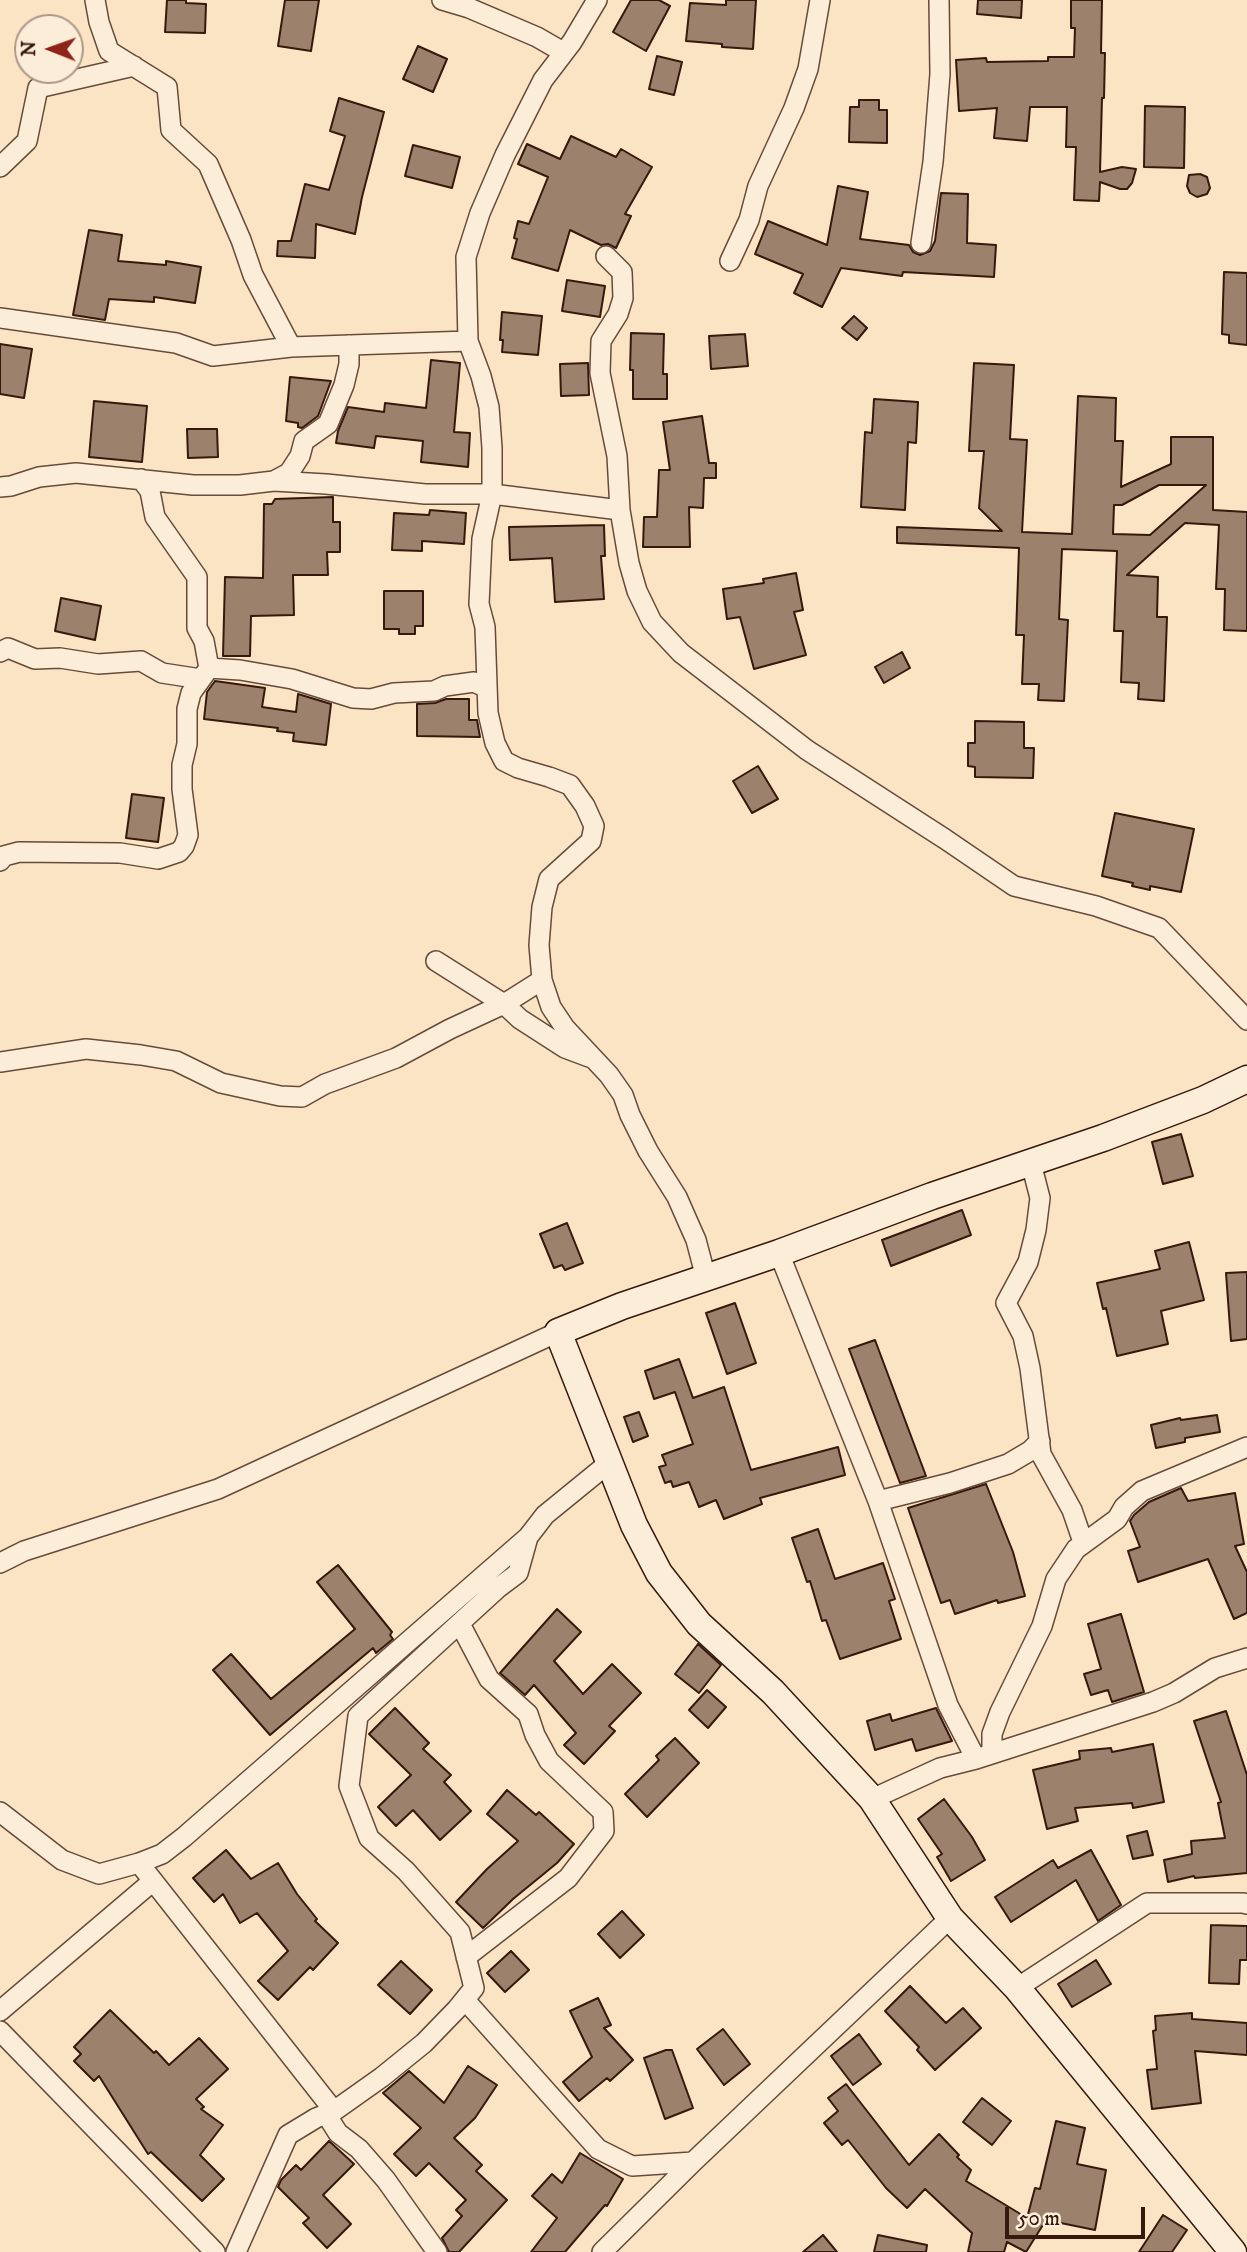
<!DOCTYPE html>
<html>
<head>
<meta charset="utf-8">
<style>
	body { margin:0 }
	#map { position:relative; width:1247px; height:2252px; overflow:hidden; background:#fbe4c4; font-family:"IM FELL DW Pica",serif }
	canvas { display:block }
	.north { position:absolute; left:14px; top:14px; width:70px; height:70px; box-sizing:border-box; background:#fcedd9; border:2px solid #ad9887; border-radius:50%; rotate:271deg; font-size:19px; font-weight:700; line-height:28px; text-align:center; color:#36180c }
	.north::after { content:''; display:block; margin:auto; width:24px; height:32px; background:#8f2418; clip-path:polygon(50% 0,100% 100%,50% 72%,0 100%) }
	.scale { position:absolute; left:1005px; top:2207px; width:140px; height:32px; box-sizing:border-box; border:4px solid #36180c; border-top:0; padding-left:9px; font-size:21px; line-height:24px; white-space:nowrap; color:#36180c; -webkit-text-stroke:5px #fcedd9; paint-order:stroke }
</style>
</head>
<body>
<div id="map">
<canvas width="1247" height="2252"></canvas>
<div class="north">N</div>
<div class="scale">50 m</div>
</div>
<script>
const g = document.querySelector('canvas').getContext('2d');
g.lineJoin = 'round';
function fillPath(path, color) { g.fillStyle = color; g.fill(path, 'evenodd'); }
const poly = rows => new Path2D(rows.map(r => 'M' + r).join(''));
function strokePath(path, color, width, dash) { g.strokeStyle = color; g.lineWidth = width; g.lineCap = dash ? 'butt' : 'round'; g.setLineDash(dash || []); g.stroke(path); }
const building = poly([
	[167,0,186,0,186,3,206,4,205,33,165,32,167,0],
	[285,0,319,0,311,51,278,46,285,0],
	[631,0,659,0,670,6,646,51,613,32,631,0],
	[726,0,756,0,753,49,722,47,722,44,686,41,690,3,726,5,726,0],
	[978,0,1022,0,1021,18,977,14,978,0],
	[1071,0,1102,0,1101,53,1105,53,1104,98,1102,98,1100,172,1122,167,1136,169,1132,183,1127,189,1120,189,1100,182,1099,201,1074,200,1076,147,1066,147,1067,107,1030,107,1027,141,994,138,997,108,959,111,956,60,986,58,987,62,1048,61,1048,57,1074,57,1075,28,1071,28,1071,0],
	[418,46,447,59,433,92,403,79,418,46],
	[657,56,682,62,674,95,649,89,657,56],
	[339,98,384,112,362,197,355,234,316,224,315,258,277,256,278,241,291,241,305,184,329,190,345,136,330,131,339,98],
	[859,100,879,100,879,110,887,110,887,143,849,142,850,107,859,107,859,100],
	[1145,106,1185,107,1184,168,1144,167,1145,106],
	[571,136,616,157,621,149,652,167,625,214,631,216,616,248,608,244,601,245,570,230,558,271,512,258,517,239,514,238,518,221,529,224,548,177,518,164,527,144,560,159,571,136],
	[413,145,460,157,452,188,405,176,413,145],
	[1200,174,1207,177,1210,188,1207,194,1197,197,1190,193,1187,186,1189,175,1200,174],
	[838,186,868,192,860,239,909,245,913,252,920,255,930,251,935,241,941,193,968,194,967,243,996,245,994,277,903,272,902,276,841,268,822,307,794,293,803,274,755,254,768,221,827,245,838,186],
	[89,230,122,235,118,261,166,265,166,261,201,267,195,303,154,297,154,302,109,299,105,320,73,315,89,230],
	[1224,272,1247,273,1247,345,1229,343,1229,335,1222,334,1224,272],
	[567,280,605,286,600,317,562,311,567,280],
	[502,312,542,316,538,355,502,352,503,340,500,340,502,312],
	[854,316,867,328,857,340,842,328,854,316],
	[631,333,664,334,663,374,667,374,667,399,633,399,633,370,630,370,631,333],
	[745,334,748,366,711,369,709,336,745,334],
	[0,344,32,349,24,398,0,394,0,344],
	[431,360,460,363,454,432,470,433,468,467,421,462,423,441,376,436,374,448,336,443,338,431,348,407,384,412,385,403,426,408,431,360],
	[588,363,589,395,561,396,560,364,588,363],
	[974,363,1014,365,1010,439,1027,440,1022,532,1072,534,1078,396,1116,398,1115,441,1123,441,1121,487,1171,464,1171,437,1213,437,1213,510,1247,512,1247,631,1224,630,1225,589,1216,589,1219,525,1185,523,1127,575,1158,577,1157,617,1167,617,1164,701,1138,699,1139,683,1121,682,1123,631,1114,631,1117,551,1062,549,1059,619,1068,620,1064,701,1038,700,1039,684,1022,684,1024,635,1016,635,1019,548,897,543,897,527,1002,531,979,508,984,451,969,451,974,363],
	[1159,485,1206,485,1150,535,1113,534,1114,505,1122,505,1159,485],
	[290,377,331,381,318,416,302,428,298,427,298,423,286,421,290,377],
	[874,399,918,402,916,443,908,442,905,510,861,507,865,432,872,433,874,399],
	[94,401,147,406,142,462,89,457,94,401],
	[702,416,709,463,716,463,716,478,704,478,703,508,689,507,690,547,643,547,644,517,657,517,659,470,670,470,663,422,702,416],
	[187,429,217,429,218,457,188,458,187,429],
	[333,497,333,522,340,522,340,552,327,552,328,575,293,575,294,615,251,616,250,656,223,656,225,577,263,578,264,504,272,504,275,499,333,497],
	[430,510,466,513,464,544,422,541,422,551,392,550,394,513,429,515,430,510],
	[604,525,605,556,601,556,604,599,555,602,552,558,510,560,509,527,604,525],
	[796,573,803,610,794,612,806,655,754,669,740,617,727,619,723,589,764,583,763,579,796,573],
	[384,591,423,591,423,626,415,626,415,634,399,634,399,629,384,629,384,591],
	[61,598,101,606,95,640,55,631,61,598],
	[902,652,910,668,884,683,875,667,902,652],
	[215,681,265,688,262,707,296,712,298,694,331,704,326,745,293,741,294,733,277,731,278,728,204,719,207,692,215,681],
	[446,699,469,699,469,720,477,720,480,737,417,736,417,704,435,703,446,699],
	[975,721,1024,722,1024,748,1034,748,1033,778,975,777,975,767,968,766,968,743,975,743,975,721],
	[758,766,778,799,752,813,733,781,758,766],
	[132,794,164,798,158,842,126,838,132,794],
	[1115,813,1194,829,1181,892,1150,886,1150,890,1132,886,1133,883,1102,876,1115,813],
	[1181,1134,1193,1176,1163,1184,1152,1142,1181,1134],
	[962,1210,971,1235,891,1266,882,1240,962,1210],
	[567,1223,583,1263,565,1270,562,1265,554,1268,540,1234,567,1223],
	[1189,1242,1204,1300,1161,1311,1168,1344,1117,1356,1106,1308,1103,1309,1097,1283,1160,1269,1155,1251,1189,1242],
	[1247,1272,1247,1339,1231,1341,1226,1273,1247,1272],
	[735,1303,756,1363,727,1374,706,1313,735,1303],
	[875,1340,926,1476,900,1483,849,1349,875,1340],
	[679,1359,693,1398,724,1387,751,1470,838,1447,845,1475,760,1498,762,1504,724,1519,716,1500,699,1507,689,1482,673,1487,671,1481,665,1483,659,1467,666,1465,662,1455,693,1444,675,1392,654,1399,645,1371,679,1359],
	[639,1412,648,1436,633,1442,624,1417,639,1412],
	[1217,1415,1220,1432,1185,1438,1185,1442,1156,1448,1151,1425,1180,1418,1181,1420,1217,1415],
	[986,1484,1013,1552,1025,1596,998,1603,997,1600,955,1614,950,1600,941,1603,908,1508,986,1484],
	[1181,1488,1188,1501,1235,1493,1244,1544,1235,1546,1247,1572,1247,1613,1234,1619,1208,1559,1138,1582,1128,1551,1140,1547,1130,1521,1134,1515,1149,1502,1181,1488],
	[818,1529,835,1579,883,1563,895,1599,889,1601,901,1639,840,1659,826,1620,822,1621,810,1581,807,1582,792,1538,818,1529],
	[338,1565,392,1632,390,1635,393,1639,376,1653,373,1648,270,1735,213,1670,231,1654,271,1699,355,1629,317,1582,338,1565],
	[557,1609,581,1632,554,1661,583,1694,612,1664,641,1693,609,1726,615,1731,584,1764,564,1745,576,1733,534,1685,525,1695,500,1673,557,1609],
	[1121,1614,1144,1692,1112,1702,1108,1690,1091,1695,1084,1674,1101,1669,1088,1624,1121,1614],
	[698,1644,721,1665,699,1693,675,1674,698,1644],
	[707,1690,726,1707,708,1728,689,1710,707,1690],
	[395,1708,429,1743,423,1749,451,1775,444,1782,471,1811,440,1840,413,1810,396,1826,378,1807,411,1775,369,1734,395,1708],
	[936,1708,952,1741,916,1751,912,1739,875,1750,867,1721,890,1714,892,1721,936,1708],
	[1226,1711,1247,1775,1247,1873,1195,1878,1194,1876,1168,1882,1164,1860,1192,1854,1191,1841,1225,1838,1218,1803,1221,1802,1194,1721,1226,1711],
	[675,1738,699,1763,647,1817,625,1794,659,1760,656,1756,675,1738],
	[1153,1744,1164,1802,1133,1808,1132,1803,1075,1808,1078,1821,1047,1829,1033,1770,1080,1759,1079,1751,1111,1748,1112,1752,1153,1744],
	[507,1790,536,1815,539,1812,574,1844,557,1863,513,1899,483,1928,456,1902,487,1869,518,1841,487,1814,507,1790],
	[944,1799,972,1837,985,1860,951,1881,937,1857,942,1854,918,1819,944,1799],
	[1147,1831,1153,1855,1133,1859,1127,1836,1147,1831],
	[226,1850,251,1879,278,1863,297,1894,317,1919,315,1921,338,1943,313,1970,310,1967,278,2000,258,1981,288,1951,257,1913,240,1923,223,1894,214,1902,193,1878,226,1850],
	[1091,1850,1121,1905,1098,1921,1076,1880,1011,1922,995,1897,1053,1860,1058,1868,1091,1850],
	[622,1911,644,1935,620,1958,598,1934,622,1911],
	[1211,1925,1247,1926,1247,1960,1240,1960,1239,1984,1209,1983,1211,1925],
	[511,1951,529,1970,505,1992,487,1973,511,1951],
	[1096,1960,1111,1984,1072,2007,1058,1984,1096,1960],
	[401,1961,432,1990,410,2014,378,1985,401,1961],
	[910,1986,946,2023,963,2008,981,2028,935,2070,917,2050,919,2047,885,2011,910,1986],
	[598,1998,611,2025,604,2028,633,2060,610,2081,607,2078,579,2101,563,2082,592,2057,570,2011,598,1998],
	[110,2010,154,2053,156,2051,169,2065,199,2038,228,2069,196,2099,204,2107,201,2109,223,2125,200,2155,224,2179,202,2201,151,2152,148,2154,99,2076,94,2081,74,2061,81,2054,74,2047,110,2010],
	[1192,2013,1192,2019,1247,2023,1247,2055,1195,2051,1201,2103,1152,2109,1147,2070,1157,2069,1153,2031,1156,2030,1155,2016,1192,2013],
	[723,2029,750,2064,724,2085,697,2049,723,2029],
	[859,2034,881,2064,853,2085,831,2056,859,2034],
	[666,2050,672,2050,693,2108,665,2119,644,2058,666,2050],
	[468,2066,497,2085,475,2118,454,2138,482,2165,476,2171,507,2200,459,2252,449,2252,442,2238,462,2216,456,2210,466,2200,429,2163,416,2176,394,2154,421,2128,383,2093,409,2071,444,2103,468,2066],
	[846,2084,909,2165,939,2134,959,2155,957,2157,971,2170,966,2181,1027,2218,1035,2188,1040,2189,1056,2121,1085,2128,1077,2164,1106,2170,1095,2230,1046,2220,1026,2252,1007,2242,1004,2252,968,2252,972,2233,925,2189,907,2208,886,2188,848,2140,842,2145,824,2123,838,2111,828,2098,846,2084],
	[982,2098,1011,2121,992,2145,963,2122,982,2098],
	[329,2141,354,2164,323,2195,351,2224,327,2248,303,2223,309,2218,278,2187,281,2180,296,2165,301,2170,329,2141],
	[580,2153,623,2179,607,2206,605,2205,565,2252,531,2252,557,2218,532,2196,552,2174,562,2183,580,2153],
	[1163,2215,1187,2230,1172,2252,1139,2252,1163,2215],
	[823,2235,837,2252,803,2252,823,2235],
	[878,2235,927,2245,926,2252,874,2252,878,2235]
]);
fillPath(building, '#9c826c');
strokePath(building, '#36180c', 2);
const street = poly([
	[95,0,99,22,109,51,167,87,171,130,208,164,241,240,253,275,291,347],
	[442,0,469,8,537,37,563,52],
	[597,0,572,42,543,80,505,155,480,213,466,257,468,341,481,376,489,407,492,448,492,494,482,539,479,604,485,627,488,713,495,743,504,761,518,768,549,777,570,785,585,806,594,826,591,841,549,879,542,907,539,945,542,980,551,1007,565,1028,609,1075,623,1095,630,1115,648,1151,677,1197,688,1222,696,1240,706,1278],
	[0,167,27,141,38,88,134,66],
	[921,243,933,162,940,74,939,0],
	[606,256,622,272,623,298,618,314,601,341,600,373,617,456,620,510],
	[730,261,749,220,758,186,794,108,808,69,820,0],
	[0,318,176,343,213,356,291,347,468,341],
	[274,481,326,484,425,494,492,494,620,510,629,563,637,591,652,622,681,653,807,750,945,839,1014,886,1096,906,1159,928,1247,1020],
	[0,487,11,486,39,477,76,473,193,485,240,485,274,481,289,473,300,456,304,441,328,424,344,385,349,364,349,345],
	[0,652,8,648,35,659,60,658,98,664,141,661,162,673,201,679],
	[209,668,240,670,292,679,353,698,371,699,394,693,434,691,445,686,474,682,487,688],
	[0,861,4,856,19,852,120,853,158,859,179,852,184,846,188,835,182,789,182,765,187,744,187,709,191,693,209,668,204,641,197,628,197,577,155,517,150,491,141,479],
	[436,961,504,1004,520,1019,565,1048,589,1057],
	[0,1062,86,1049,141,1055,176,1061,221,1083,280,1096,302,1097,325,1084,396,1058,450,1029,504,1004,542,980],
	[1031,1163,1040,1198,1036,1230,1028,1262,1006,1303,1023,1336,1030,1368,1041,1454,1072,1510,1083,1542],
	[779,1253,878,1501,948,1705,976,1759],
	[878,1501,950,1483,1008,1464,1030,1451,1040,1441],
	[0,1563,24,1551,218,1489,558,1332],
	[460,1624,489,1679,528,1714,535,1735,549,1761,603,1812,604,1831,568,1878,466,1957],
	[992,1753,992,1734,1000,1712,1042,1626,1056,1579,1076,1549,1117,1519,1124,1507,1142,1491,1247,1447],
	[872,1799,940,1768,976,1759,1153,1702,1174,1693,1215,1668,1247,1658],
	[0,1812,62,1860,99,1874,139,1863,162,1854,184,1837,528,1537],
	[139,1863,334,2111],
	[1017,1988,1147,1903,1243,1903,1247,1904],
	[465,2000,598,2149,632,2166,693,2162],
	[0,2011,153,1881],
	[0,2031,215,2252],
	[326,2114,338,2133,359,2149,386,2180,437,2252],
	[236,2252,288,2135,316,2118,334,2111,382,2077,424,2043,457,2009,474,1988,460,1932,406,1871,369,1838,349,1786,358,1716,498,1588,518,1573,528,1537,545,1515,610,1462],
	[602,2252,693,2162,950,1918]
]);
const secondary = poly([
	[1233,2252,1017,1988,950,1918,872,1799,773,1692,699,1624,659,1573,634,1525,558,1332,622,1306,779,1253,932,1196,1103,1138,1203,1100,1247,1079]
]);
strokePath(street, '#674b3a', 22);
strokePath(secondary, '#36180c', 29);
strokePath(street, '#fcedd9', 19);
strokePath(secondary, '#fcedd9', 26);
</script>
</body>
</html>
